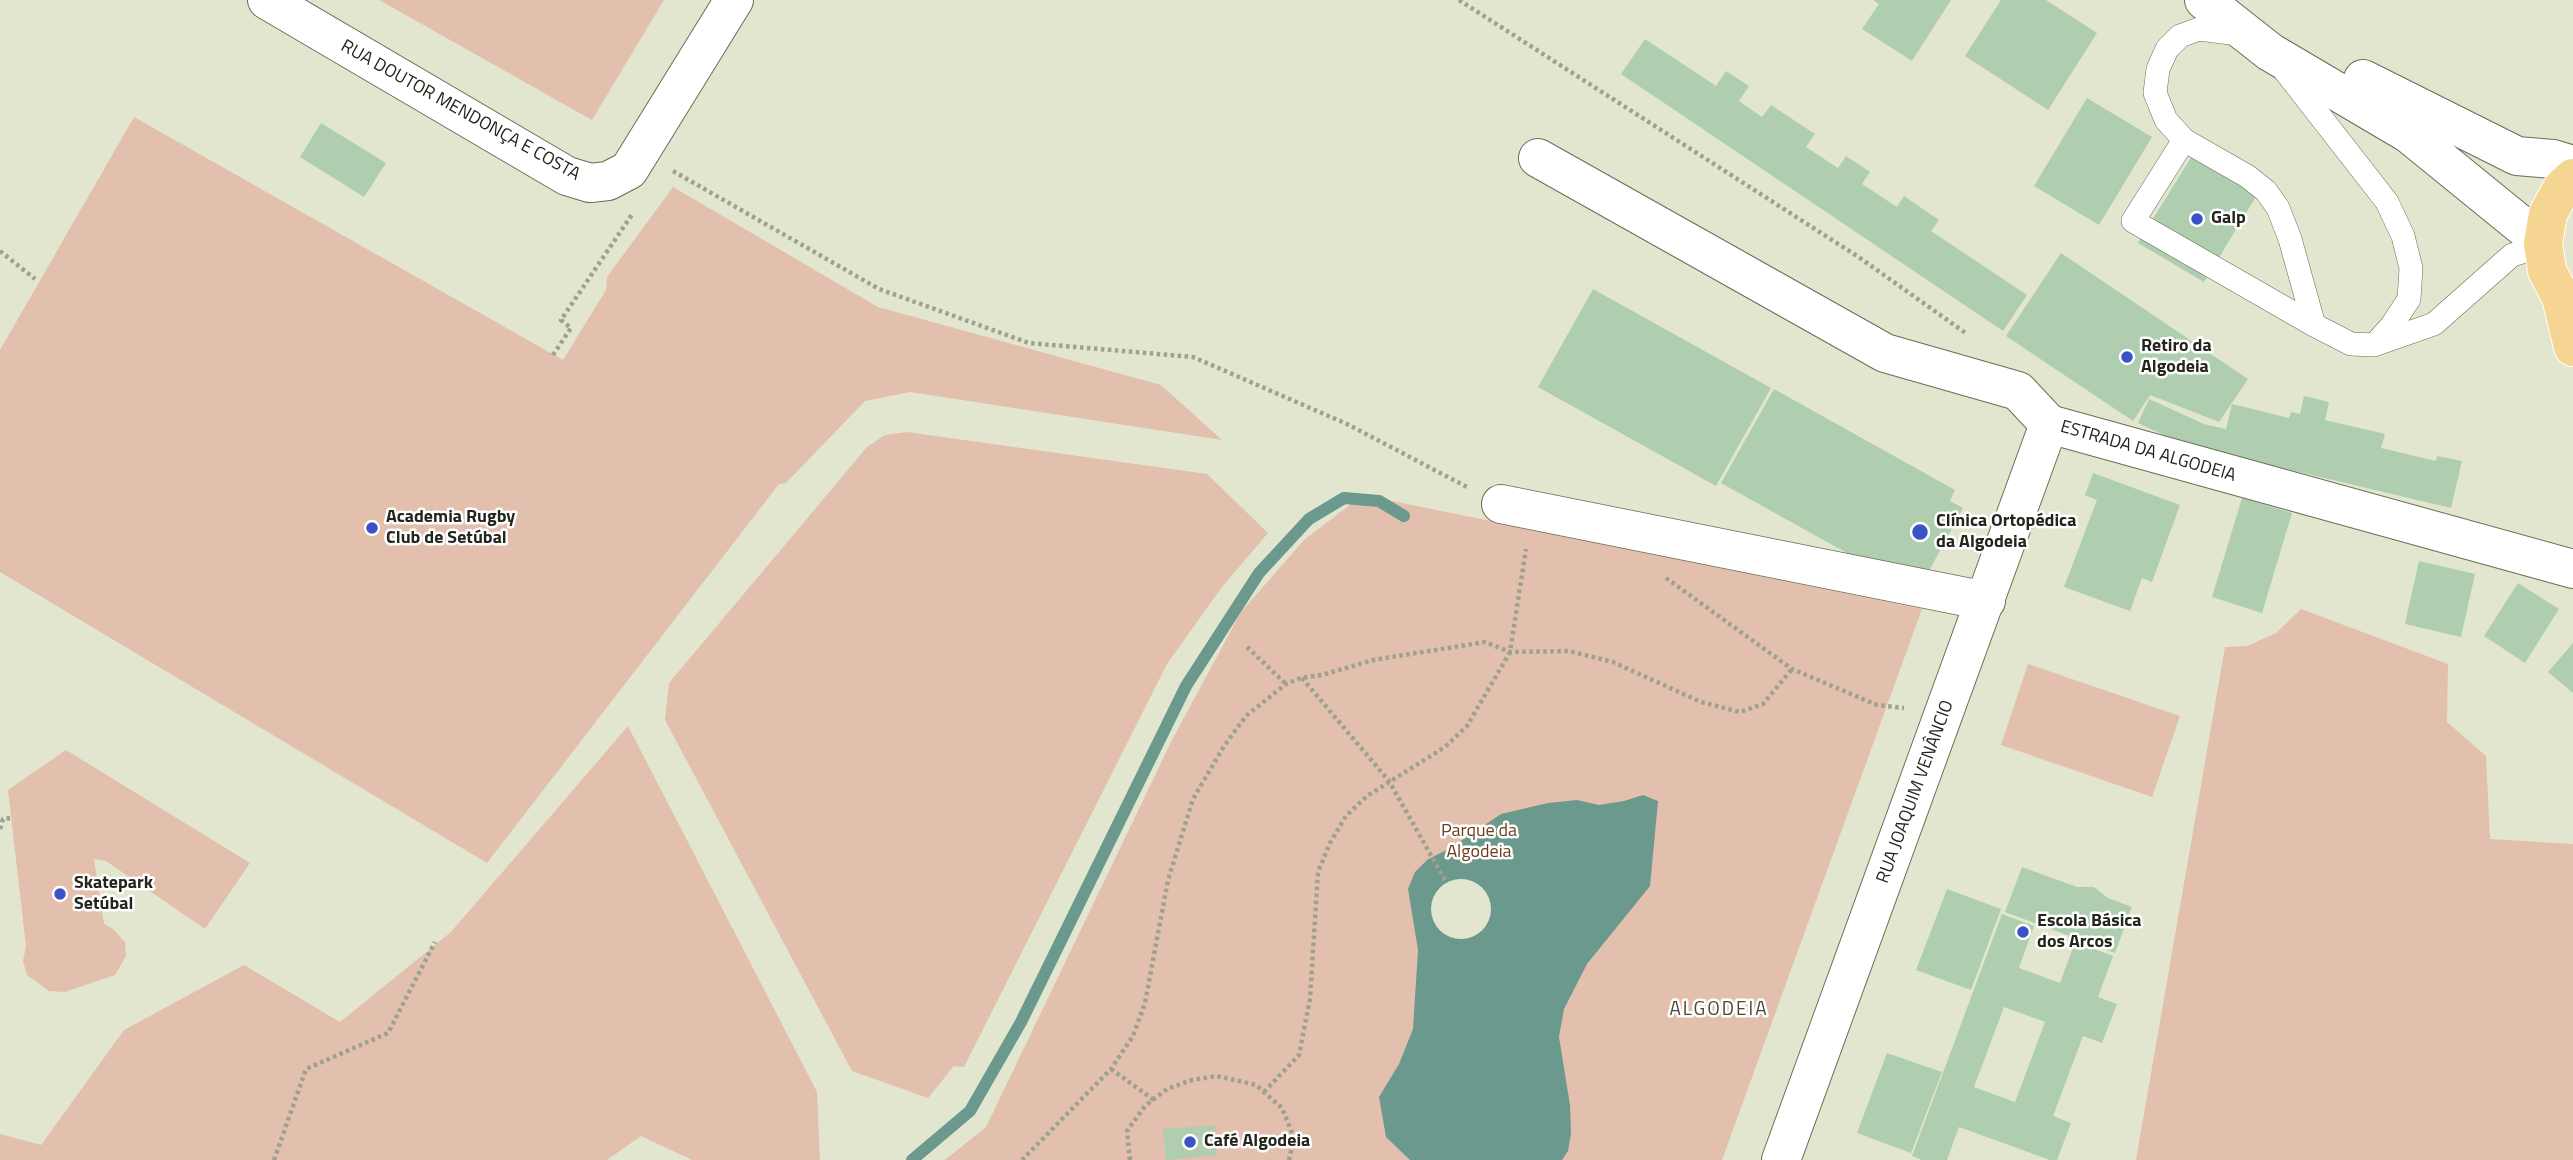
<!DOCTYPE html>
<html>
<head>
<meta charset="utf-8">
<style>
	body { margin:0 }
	canvas { display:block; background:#e2e6ce }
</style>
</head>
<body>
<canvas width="2573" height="1160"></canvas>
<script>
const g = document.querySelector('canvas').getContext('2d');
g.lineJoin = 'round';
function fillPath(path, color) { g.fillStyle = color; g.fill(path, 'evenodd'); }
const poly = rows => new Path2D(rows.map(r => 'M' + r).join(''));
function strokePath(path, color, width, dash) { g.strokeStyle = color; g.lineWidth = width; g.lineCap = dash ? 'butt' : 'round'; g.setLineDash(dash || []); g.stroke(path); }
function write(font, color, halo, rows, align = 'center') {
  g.font = font + ' "Titillium Web",sans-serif'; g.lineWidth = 5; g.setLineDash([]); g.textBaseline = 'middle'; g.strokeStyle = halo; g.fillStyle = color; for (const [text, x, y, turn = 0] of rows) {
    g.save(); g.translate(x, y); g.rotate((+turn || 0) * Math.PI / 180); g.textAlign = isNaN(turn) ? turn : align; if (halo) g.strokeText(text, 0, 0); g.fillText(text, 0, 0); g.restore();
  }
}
fillPath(poly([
	[379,0,664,0,592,120],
	[134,117,563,360,606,290,607,277,673,187,878,307,1161,385,1222,440,910,392,865,401,786,483,779,484,487,863,0,572,0,350],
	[907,432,1207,474,1268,533,1222,587,1167,664,964,1067,954,1066,928,1098,852,1071,665,720,669,683,867,447,885,435],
	[1363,495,1922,609,1722,1160,945,1160,986,1127,1172,740,1241,612,1305,539],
	[2301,609,2448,664,2447,722,2486,756,2490,839,2573,844,2573,1160,2136,1160,2225,647,2247,646,2276,633],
	[2028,664,2180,716,2152,797,2001,745],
	[628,726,817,1092,820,1160,692,1160,641,1136,607,1160,0,1160,0,1134,41,1145,124,1030,244,965,340,1022,451,932],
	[66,750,250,863,205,929,106,861,94,859,104,924,113,929,125,942,126,956,115,975,65,992,49,991,27,975,23,961,26,946,8,790]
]), '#e2c0ad');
fillPath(poly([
	[1643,795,1658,801,1650,886,1587,964,1564,1009,1559,1037,1570,1105,1571,1133,1568,1151,1562,1160,1410,1160,1386,1137,1379,1097,1399,1064,1413,1029,1418,950,1408,889,1415,872,1427,860,1452,847,1501,814,1548,803,1577,800,1599,805,1624,801]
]), '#6b998d');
fillPath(poly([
	'1431 909a30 30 0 1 1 60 0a30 30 0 1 1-60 0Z'
]), '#e2e6ce');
strokePath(poly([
	[912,1160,970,1111,1021,1022,1186,686,1259,573,1309,519,1344,498,1379,501,1404,516]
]), '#6b998d', 12);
fillPath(poly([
	[1873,0,1951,0,1912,61,1862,29,1879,4],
	[2001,0,2046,0,2097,33,2048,110,1965,56],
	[1645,39,1716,86,1726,71,1749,86,1739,101,1762,117,1771,105,1815,134,1806,147,1838,168,1846,156,1870,172,1862,184,1897,207,1904,196,1939,220,1931,231,2027,295,2003,331,1621,74],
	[2087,98,2152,137,2099,225,2034,186],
	[321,123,386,163,364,197,300,157],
	[2192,156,2257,195,2204,282,2138,243],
	[2061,253,2248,379,2219,422,2150,395,2133,421,2006,336],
	[1593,289,1771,388,1716,486,1538,387],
	[1774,389,1955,490,1950,501,1963,508,1923,582,1881,572,1721,483],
	[2304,396,2329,402,2325,420,2385,434,2381,448,2436,461,2437,456,2462,461,2451,508,2185,445,2138,423,2149,399,2204,424,2226,429,2232,404,2289,418,2291,412,2300,414],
	[2093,473,2180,505,2152,582,2142,578,2130,611,2064,587,2097,500,2085,495],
	[2242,498,2292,513,2262,613,2212,597],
	[2419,561,2475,574,2461,637,2405,624],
	[2518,583,2559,609,2525,663,2484,636],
	[2573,643,2573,693,2548,672],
	[2022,867,2077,887,2094,887,2108,898,2132,907,2115,953,2005,912],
	[1947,889,2001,909,1971,990,1916,970],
	[2002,914,2034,926,2019,968,2060,983,2075,942,2113,956,2098,997,2117,1004,2102,1043,2083,1036,2053,1116,2071,1123,2057,1160,2050,1160,1959,1127,1947,1160,1922,1160,1912,1156],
	[2004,1007,2045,1022,2015,1102,1974,1087],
	[1887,1053,1942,1072,1911,1153,1857,1133],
	[1215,1125,1217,1155,1166,1160,1163,1129]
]), '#afceaf');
const lane = poly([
	[2239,34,2199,29,2180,36,2167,49,2158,69,2155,93,2166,120,2184,140,2247,176,2266,191,2278,208,2290,239,2314,325,2351,344,2374,345,2434,324,2512,255,2543,246],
	[2285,71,2387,202,2403,236,2411,268,2409,299,2392,325,2377,342],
	[2184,140,2133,221,2314,325]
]);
const street = poly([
	[267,0,567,176,590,183,608,181,629,170,734,0],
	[1538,158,1885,353,2018,391,2049,424,2573,569],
	[1501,504,1986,601],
	[1781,1160,2049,424]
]);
const secondary = poly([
	[2204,0,2270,52,2409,134,2543,243],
	[2363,79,2517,156,2553,159,2573,165]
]);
const primary = poly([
	[2573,178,2562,188,2548,214,2543,243,2547,271,2561,297,2573,308],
	[2561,297,2573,347]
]);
strokePath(lane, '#6a6d58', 24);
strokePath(street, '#6a6d58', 40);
strokePath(secondary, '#6a6d58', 40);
strokePath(primary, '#fff', 40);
strokePath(poly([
	[1459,0,1860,258,1967,334],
	[673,171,879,289,1029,343,1193,357,1347,424,1469,488],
	[0,251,35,279],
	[553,355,571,328,561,320,633,213],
	[1666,578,1792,669,1877,705,1904,708],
	[1247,647,1286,684],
	[1302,678,1389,781,1446,882],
	[0,829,3,819,12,818],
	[1111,1069,1154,1100],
	[1264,1092,1299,1055,1310,999,1318,872,1330,843,1346,816,1367,796,1445,747,1467,726,1510,652,1526,549],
	[274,1160,306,1069,388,1033,435,942],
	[1022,1160,1111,1069,1133,1036,1145,1003,1168,880,1193,799,1224,746,1246,716,1286,684,1301,678,1322,675,1373,660,1485,642,1510,652,1569,651,1613,662,1701,702,1740,712,1763,704,1792,669],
	[1130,1160,1127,1131,1145,1106,1167,1089,1192,1080,1217,1076,1256,1085,1282,1108,1294,1138,1289,1160]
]), '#9ea18e', 4.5, [3.5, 3.5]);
strokePath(lane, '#fff', 23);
strokePath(street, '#fff', 38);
strokePath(secondary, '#fff', 38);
strokePath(primary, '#f5d591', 38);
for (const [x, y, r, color] of [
	[2197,219,7,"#3a52c5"],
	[2127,357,7,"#3a52c5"],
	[372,528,7,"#3a52c5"],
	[1920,532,9,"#3a52c5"],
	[60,894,7,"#3a52c5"],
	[2023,932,7,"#3a52c5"],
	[1190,1142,7,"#3a52c5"]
]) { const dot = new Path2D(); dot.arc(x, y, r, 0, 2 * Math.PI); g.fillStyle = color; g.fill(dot); strokePath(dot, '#fff', 2.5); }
write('18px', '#24251c', '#fff', [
	["RUA DOUTOR MENDONÇA E COSTA",460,111,29],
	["ESTRADA DA ALGODEIA",2148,452,16],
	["RUA JOAQUIM VENÂNCIO",1916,792,-70]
]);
write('bold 18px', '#24251c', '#fff', [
	["Galp",2211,219],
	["Retiro da",2141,347],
	["Algodeia",2141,368],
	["Academia Rugby",386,518],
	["Club de Setúbal",386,539],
	["Clínica Ortopédica",1936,522],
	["da Algodeia",1936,543],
	["Skatepark",74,884],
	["Setúbal",74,905],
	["Escola Básica",2037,922],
	["dos Arcos",2037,943],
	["Café Algodeia",1204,1142]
], 'left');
write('18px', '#6e3c1b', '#fff', [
	["Parque da",1479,832],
	["Algodeia",1479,853]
]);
g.letterSpacing = '2px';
write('19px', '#474935', '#fff', [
	["ALGODEIA",1719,1010]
]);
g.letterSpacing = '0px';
</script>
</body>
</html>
